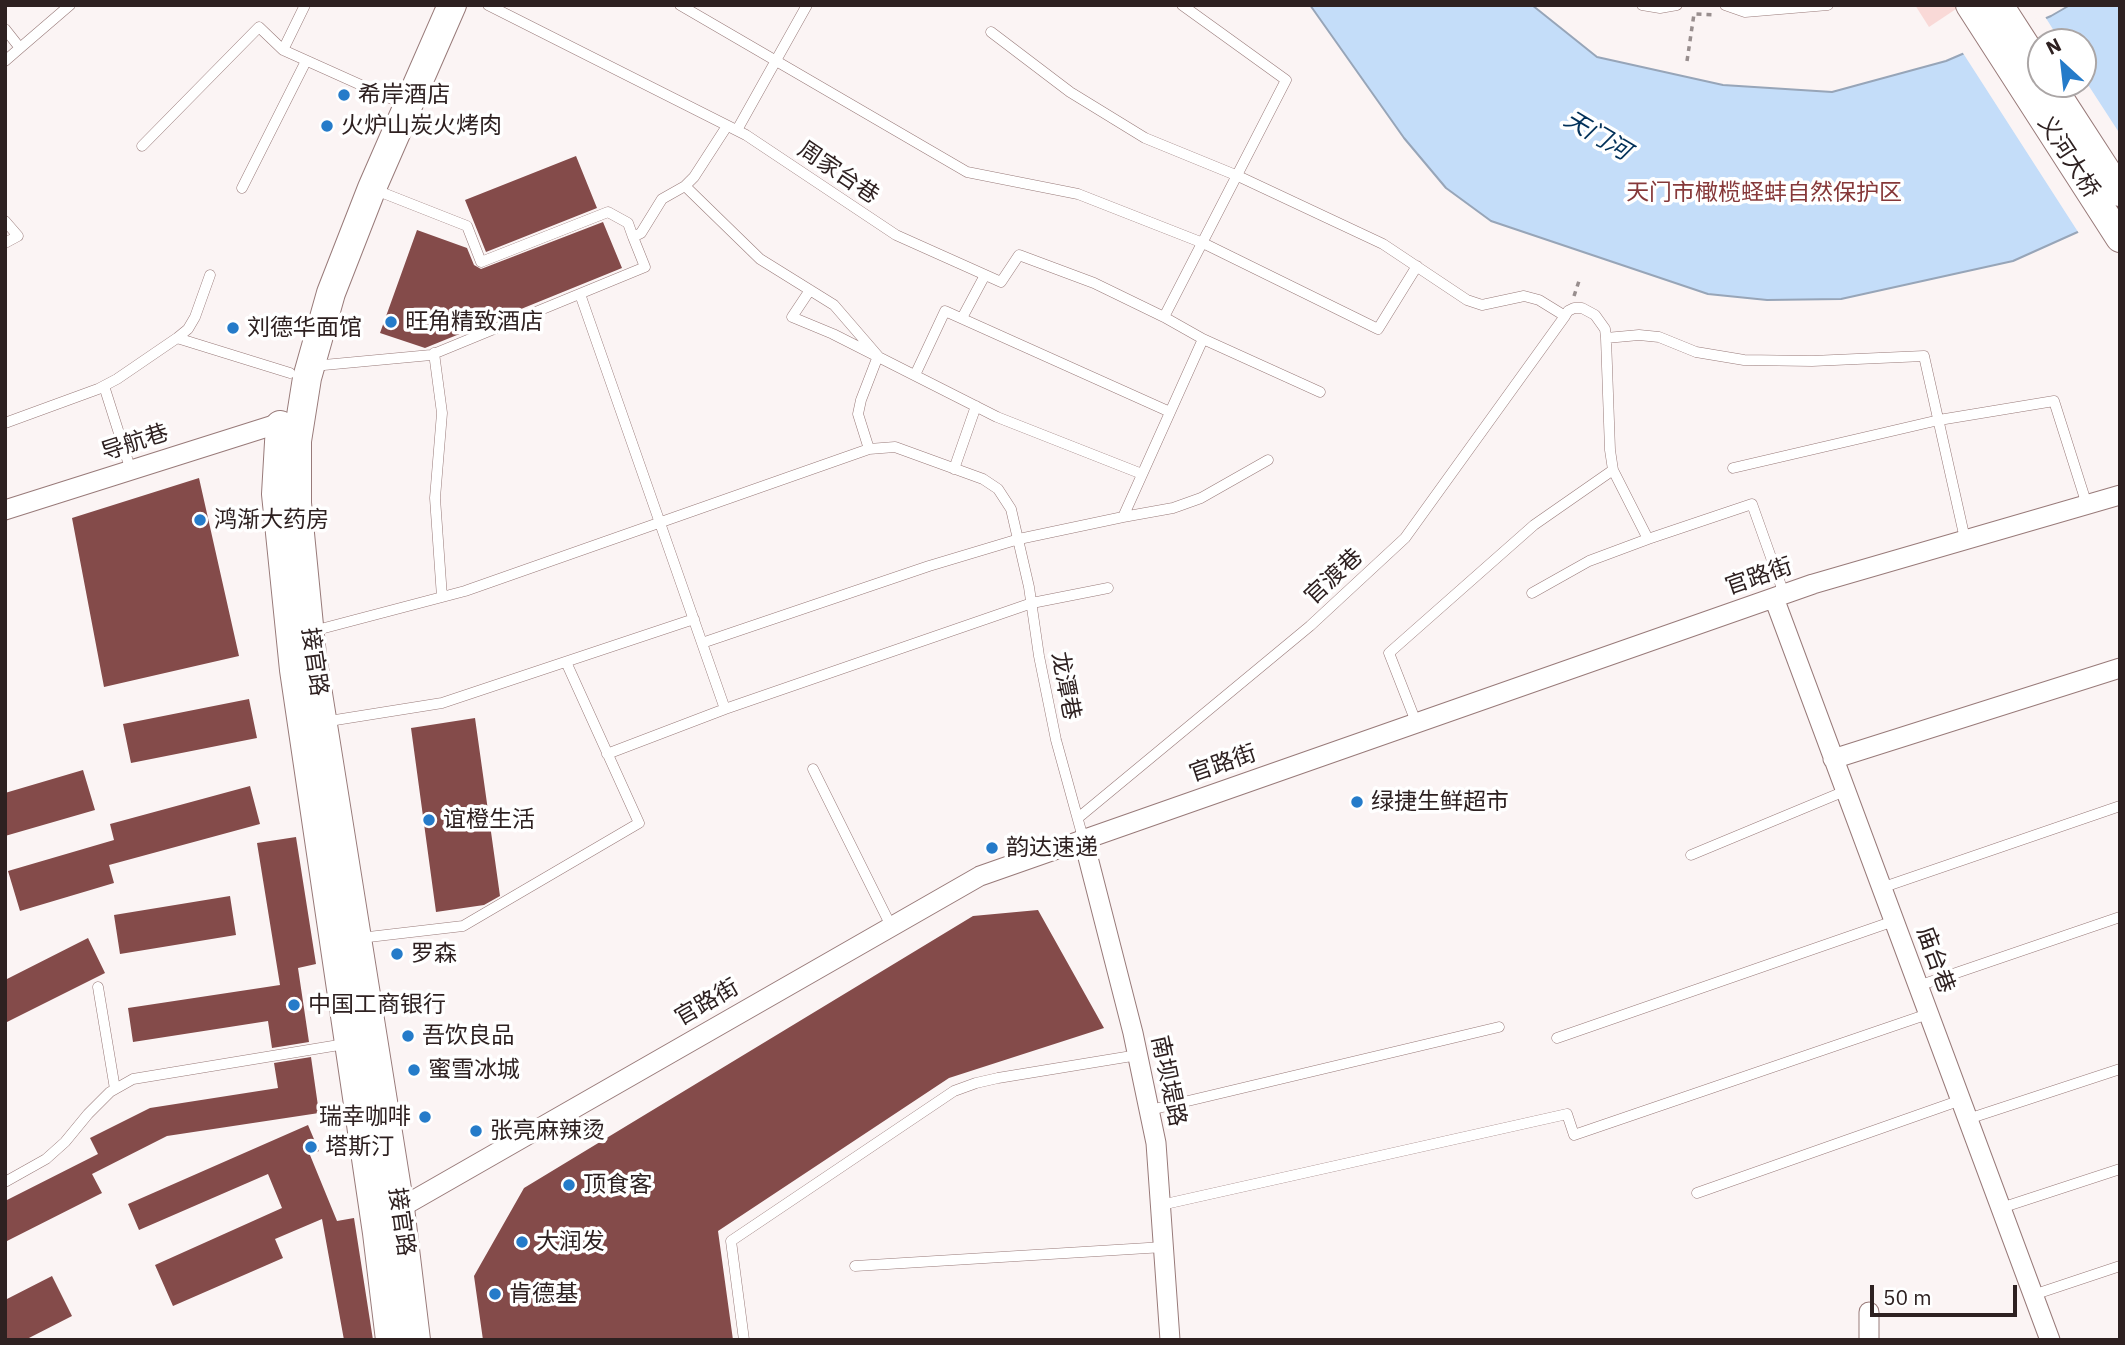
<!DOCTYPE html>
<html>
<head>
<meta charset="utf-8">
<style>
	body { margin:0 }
	#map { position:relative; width:2125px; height:1345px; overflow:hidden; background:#fbf4f4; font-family:"IBM Plex Sans",sans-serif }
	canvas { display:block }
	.frame { position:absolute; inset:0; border:7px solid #2e2121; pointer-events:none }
	.north { position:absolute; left:2027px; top:28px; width:70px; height:70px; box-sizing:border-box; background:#fff; border:2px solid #aba6a6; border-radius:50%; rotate:333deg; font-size:19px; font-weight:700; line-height:28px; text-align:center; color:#2e2121 }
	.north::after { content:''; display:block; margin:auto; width:24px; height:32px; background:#257bc9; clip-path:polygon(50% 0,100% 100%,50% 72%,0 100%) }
	.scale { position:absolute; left:1870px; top:1285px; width:147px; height:32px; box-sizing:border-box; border:4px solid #2e2121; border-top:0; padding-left:9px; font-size:21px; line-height:24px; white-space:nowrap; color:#2e2121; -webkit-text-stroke:5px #fff; paint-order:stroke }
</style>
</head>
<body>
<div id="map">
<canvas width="2125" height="1345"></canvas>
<div class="frame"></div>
<div class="north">N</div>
<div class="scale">50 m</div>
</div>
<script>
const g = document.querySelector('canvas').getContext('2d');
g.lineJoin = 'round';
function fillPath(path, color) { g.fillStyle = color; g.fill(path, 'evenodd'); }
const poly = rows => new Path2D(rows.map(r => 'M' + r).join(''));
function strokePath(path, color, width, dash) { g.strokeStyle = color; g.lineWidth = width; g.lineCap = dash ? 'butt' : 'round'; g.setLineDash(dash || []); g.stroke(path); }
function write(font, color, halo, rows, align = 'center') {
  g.font = font + ' "IBM Plex Sans","Noto Sans SC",sans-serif'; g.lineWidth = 7; g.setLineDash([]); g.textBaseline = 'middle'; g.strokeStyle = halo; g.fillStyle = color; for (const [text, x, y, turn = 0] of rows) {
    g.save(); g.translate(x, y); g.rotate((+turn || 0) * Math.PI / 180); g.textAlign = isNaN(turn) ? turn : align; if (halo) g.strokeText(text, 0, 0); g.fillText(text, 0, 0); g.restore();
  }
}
fillPath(poly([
	[1915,5,1962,5,1929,27]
]), '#f9d9d7');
const water = poly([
	[1310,5,1532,5,1597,57,1723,85,1832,92,1946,61,2051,16,2070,5,2120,5,2120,213,2013,261,1841,299,1767,300,1708,294,1491,221,1446,188,1404,138,1310,5],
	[2041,42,2083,42,2083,84,2041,84,2041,42]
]);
fillPath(water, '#c4ddf9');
strokePath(water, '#97a5b8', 2);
fillPath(poly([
	[2044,15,2061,42,2041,42,2041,84,2083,84,2083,77,2120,134,2120,217,2080,235,1961,50]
]), '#fbf4f4');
fillPath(poly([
	[576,156,597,208,486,252,465,200],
	[603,222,622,268,425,348,380,333,417,230,467,248,474,265,481,269],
	[199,478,239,656,104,687,72,518],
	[249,699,257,738,131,763,123,724],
	[475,718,500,896,484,905,436,912,411,728],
	[83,770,95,810,5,836,5,793],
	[250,786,260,824,109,865,114,883,20,911,8,871,114,840,110,824],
	[296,837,316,964,298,968,309,1042,272,1048,268,1021,133,1042,128,1008,280,985,257,843],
	[230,896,236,935,120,954,114,915],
	[1038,910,1104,1028,949,1078,718,1231,733,1340,483,1340,474,1276,524,1188,973,916],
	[88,938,105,973,5,1023,5,980],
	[311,1057,319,1113,167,1136,92,1174,102,1193,5,1242,5,1201,98,1154,90,1138,150,1108,278,1088,274,1063],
	[308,1125,319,1151,310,1155,337,1221,354,1218,373,1340,344,1340,322,1219,275,1239,283,1258,173,1306,155,1265,282,1208,268,1174,139,1230,128,1204],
	[52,1276,72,1316,25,1340,5,1340,5,1300]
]), '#844b4a');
const lane = poly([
	[305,5,283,50,392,99],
	[488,5,746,135,896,235,1001,282,1019,255,1094,283,1164,317],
	[680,5,967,172,1078,194,1203,243,1378,329,1417,266],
	[1642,5,1660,8,1677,5],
	[1725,5,1745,12,1828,5],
	[5,29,20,48,5,61],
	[991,32,1070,92,1145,138,1238,176,1383,244,1467,300,1482,305,1524,296,1539,300,1565,316,1568,311,1574,308,1582,308,1595,315,1605,329,1606,338,1610,450,1613,470,1648,539,1752,504,1784,594],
	[20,48,70,5],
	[737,130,807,5],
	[142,146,259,27,283,50],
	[685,186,760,259,834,305,878,356,861,400,858,414,869,449],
	[242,188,306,61],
	[373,189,467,226,481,262,608,212,628,223,633,237],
	[5,221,18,236,5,243],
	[810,290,792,317,833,334,997,417,1142,474],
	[580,294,725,709],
	[962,318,985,275],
	[177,338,290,373],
	[1606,338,1639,335,1659,337,1696,352,1744,360,1812,361,1924,356,1965,539],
	[1203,339,1320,392],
	[434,353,442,413,435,498,442,597],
	[313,366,431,355,645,267,633,237,641,233,662,199,685,186,694,177,727,126],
	[915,375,945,311,1170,412],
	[104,386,131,471],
	[5,423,98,389,117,379,177,338,188,329,195,317,210,275],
	[1733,468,1939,420,2054,401,2087,505],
	[954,469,976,406],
	[1123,517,1173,508,1201,498,1268,460],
	[1532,593,1589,561,1648,539],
	[313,631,465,591,869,449,895,447,983,479,998,489,1011,509,1029,587,1039,656,1056,740,1083,838],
	[702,643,929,566,1019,539,1123,517,1203,339,1164,317,1286,80,1182,5],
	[323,722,442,703,694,619],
	[1416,722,1389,653,1534,525,1613,470],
	[607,754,725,709,1032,603,1108,588],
	[813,769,891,926],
	[1078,818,1310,626,1405,538,1565,316],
	[1691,855,1845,791],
	[1881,888,2120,806],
	[360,938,463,926,639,823,566,662],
	[1918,986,2120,917],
	[98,987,115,1089],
	[1557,1038,1894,921],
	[1150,1110,1499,1027],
	[1968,1119,2120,1069],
	[5,1182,46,1159,65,1142,88,1114,110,1092,133,1079,345,1044],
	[1697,1193,1961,1100],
	[1161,1205,1567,1114,1574,1135,1928,1014],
	[2001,1208,2120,1169],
	[855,1266,1164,1247],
	[2033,1295,2120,1266],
	[744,1340,731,1241,954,1091,976,1083,998,1078,1138,1055]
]);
const street = poly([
	[5,510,280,423],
	[1774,598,2050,1340],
	[1833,759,2120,668],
	[1083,838,1133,1033,1156,1143,1170,1340],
	[400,1208,980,876,1813,584,2120,495],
	[1869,1340,1869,1312]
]);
const secondary = poly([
	[1970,5,2120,238],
	[1999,5,2041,70],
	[2050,84,2120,192],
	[280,425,276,494,294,670,377,1233,390,1340],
	[416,1340,400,1208,312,656,297,503,297,441,307,378,331,293,372,188,452,5]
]);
strokePath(lane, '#987a79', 11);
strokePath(street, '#987a79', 21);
strokePath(secondary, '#987a79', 30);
strokePath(poly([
	[1687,61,1694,14,1716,15],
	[1574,296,1579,281]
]), '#988e8e', 3.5, [5, 5]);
strokePath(lane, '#fff', 10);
strokePath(street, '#fff', 19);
strokePath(secondary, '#fff', 28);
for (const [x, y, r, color] of [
	[344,95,7,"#257bc9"],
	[327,126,7,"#257bc9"],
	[391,322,7,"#257bc9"],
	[233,328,7,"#257bc9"],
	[200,520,7,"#257bc9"],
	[1357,802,7,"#257bc9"],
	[429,820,7,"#257bc9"],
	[992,848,7,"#257bc9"],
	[397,954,7,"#257bc9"],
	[294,1005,7,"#257bc9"],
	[408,1036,7,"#257bc9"],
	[414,1070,7,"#257bc9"],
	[425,1117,7,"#257bc9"],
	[476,1131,7,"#257bc9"],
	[311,1147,7,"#257bc9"],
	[569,1185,7,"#257bc9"],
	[522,1242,7,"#257bc9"],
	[495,1294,7,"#257bc9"]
]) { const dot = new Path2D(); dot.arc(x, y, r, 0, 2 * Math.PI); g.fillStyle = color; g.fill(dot); strokePath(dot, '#fff', 2.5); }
write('23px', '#2e2121', '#fff', [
	["希岸酒店",358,95],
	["火炉山炭火烤肉",341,126],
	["旺角精致酒店",405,322],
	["刘德华面馆",247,328],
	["鸿渐大药房",214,520],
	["绿捷生鲜超市",1371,802],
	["谊橙生活",443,820],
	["韵达速递",1006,848],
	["罗森",411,954],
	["中国工商银行",308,1005],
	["吾饮良品",422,1036],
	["蜜雪冰城",428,1070],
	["瑞幸咖啡",411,1117,"right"],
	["张亮麻辣烫",490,1131],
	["塔斯汀",325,1147],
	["顶食客",583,1185],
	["大润发",536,1242],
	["肯德基",509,1294]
], 'left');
write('23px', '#2e2121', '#fff', [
	["义河大桥",2068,157,57],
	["周家台巷",838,173,34],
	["导航巷",135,443,-18],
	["官渡巷",1334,577,-43],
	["官路街",1759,577,-19],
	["接官路",314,662,82],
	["龙潭巷",1065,686,79],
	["官路街",1223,764,-19],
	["庙台巷",1935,960,70],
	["官路街",707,1003,-30],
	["南坝堤路",1168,1081,78],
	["接官路",401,1222,82]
]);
write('23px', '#863839', '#fff', [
	["天门市橄榄蛏蚌自然保护区",1764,193]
]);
write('italic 24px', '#023159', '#fff', [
	["天门河",1597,136,31]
]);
</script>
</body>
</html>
